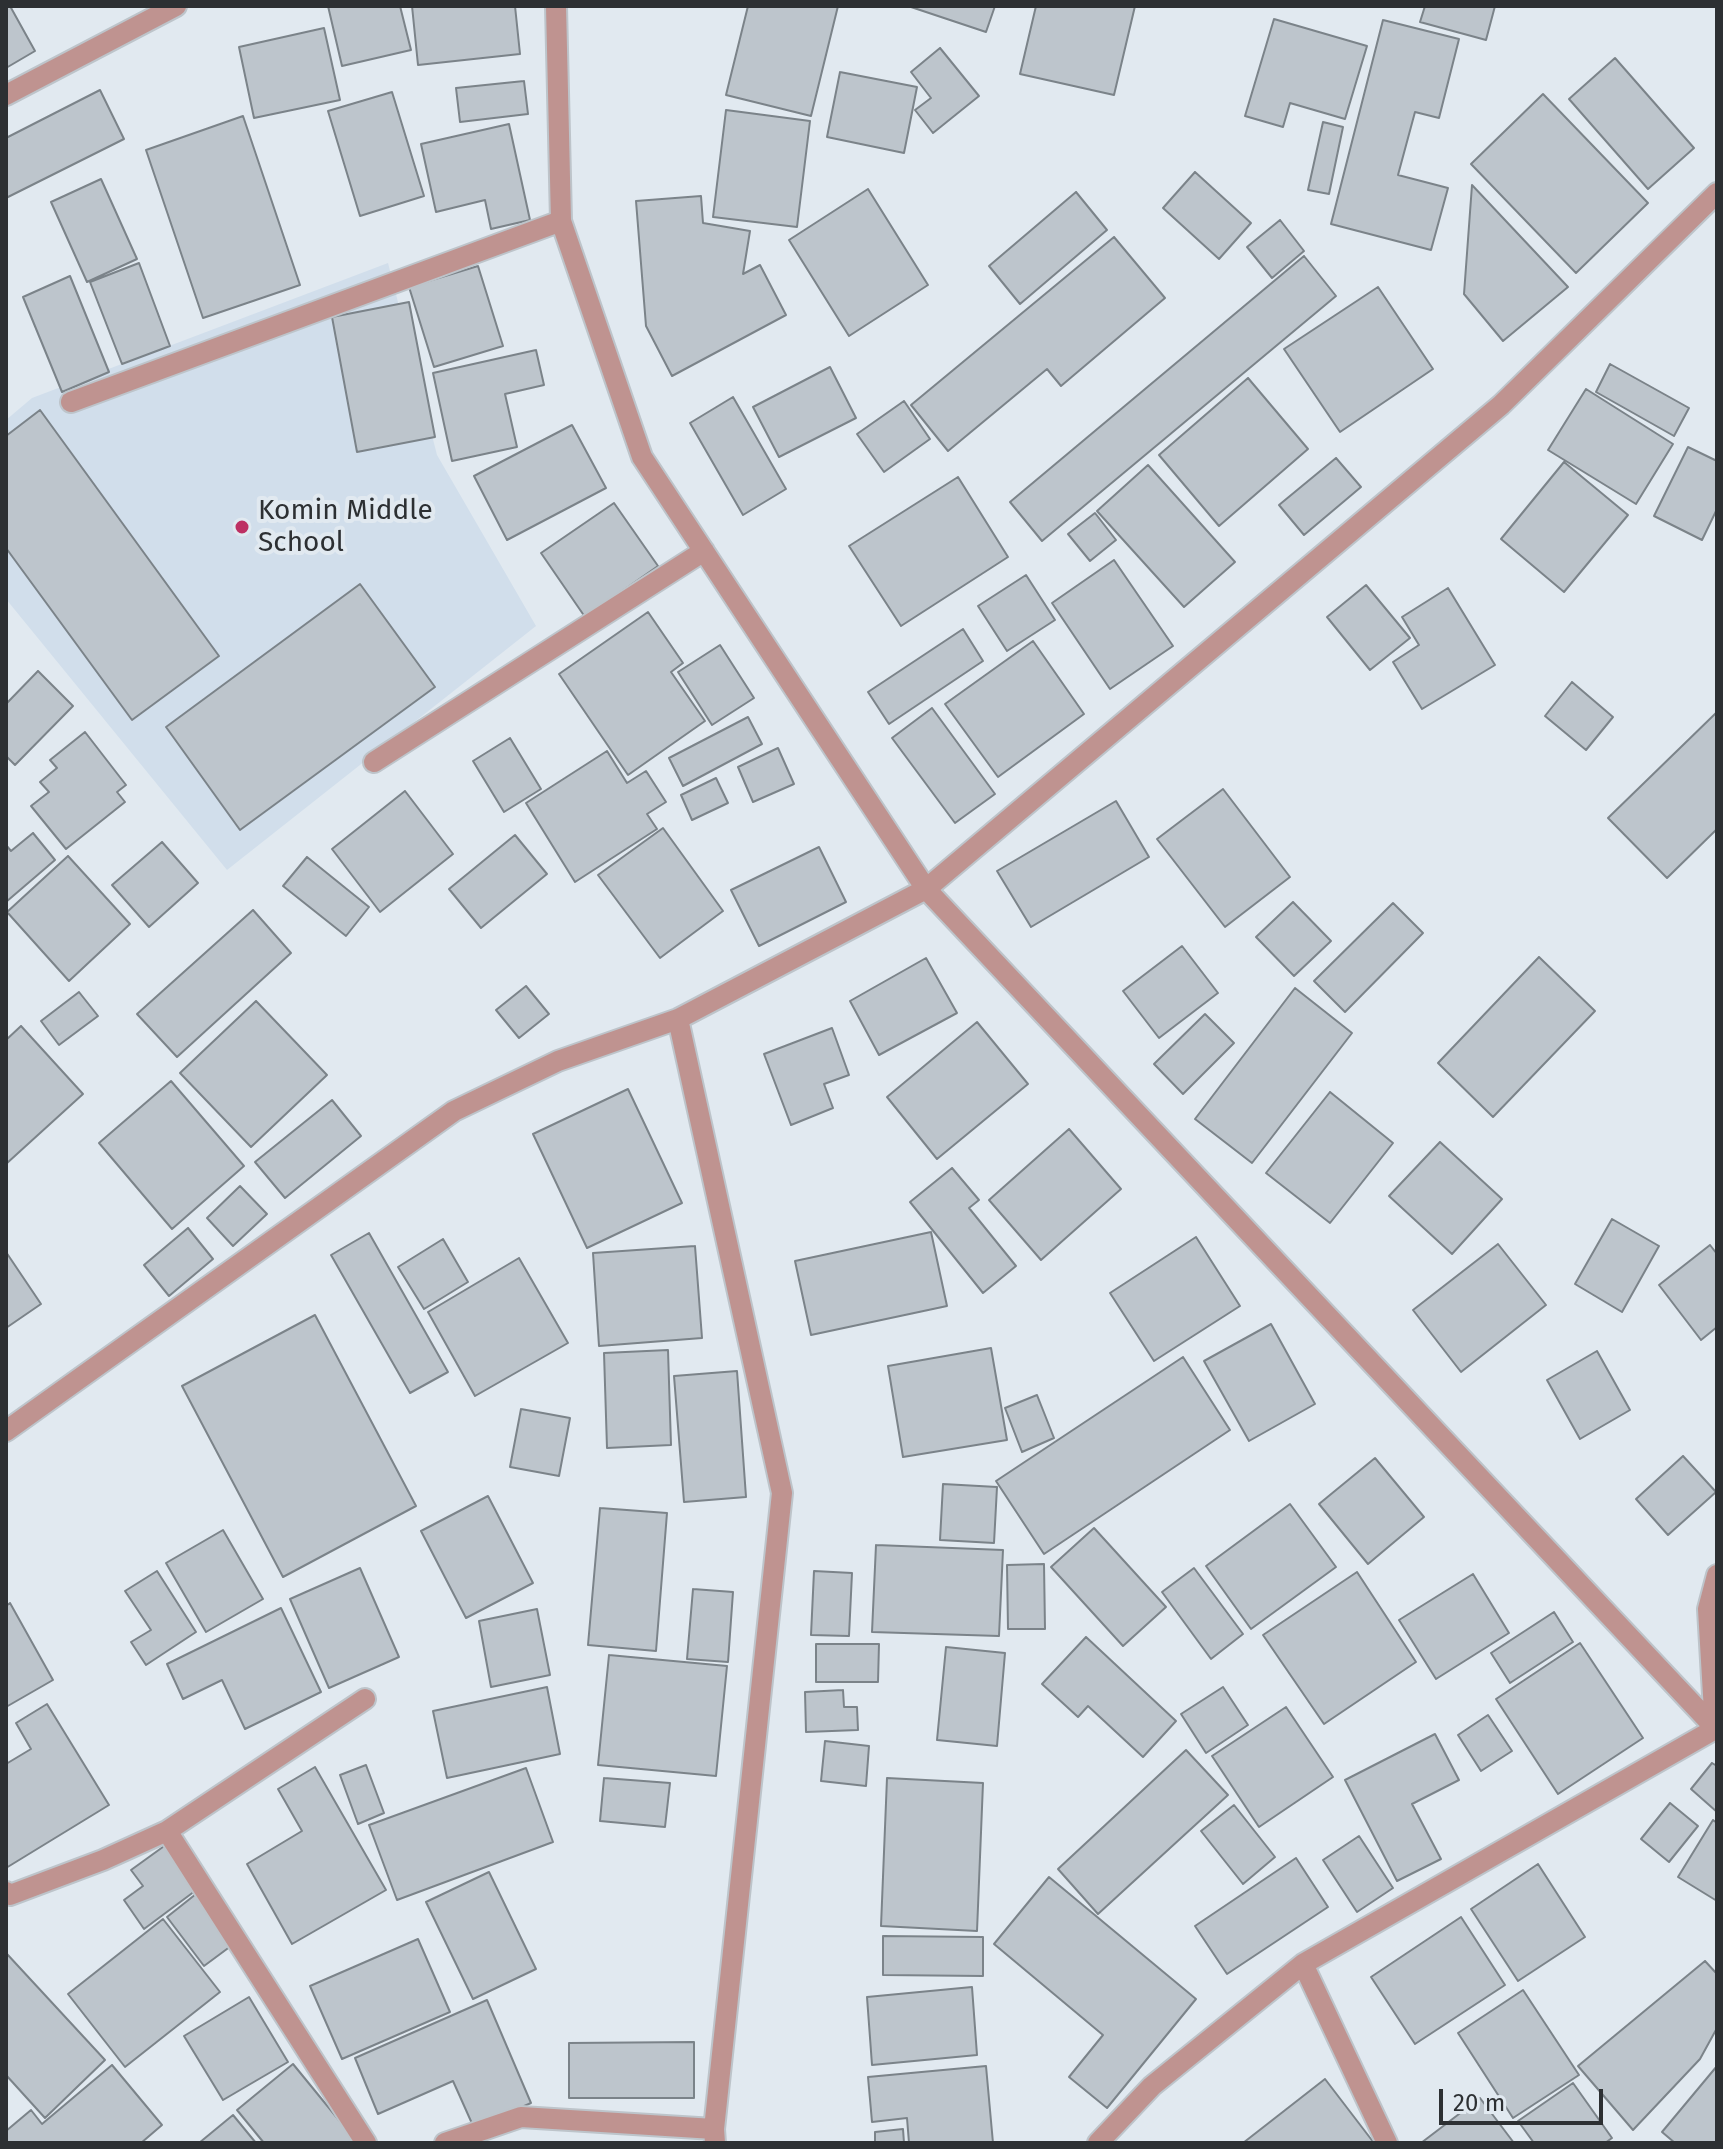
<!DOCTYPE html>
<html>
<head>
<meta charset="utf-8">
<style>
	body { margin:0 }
	#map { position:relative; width:1723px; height:2149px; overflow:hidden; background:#e1e9f0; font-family:"Fira Sans",sans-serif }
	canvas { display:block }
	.frame { position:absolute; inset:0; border:8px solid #2d3033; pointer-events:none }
	.scale { position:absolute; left:1439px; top:2089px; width:164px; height:36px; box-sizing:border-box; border:4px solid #2d3033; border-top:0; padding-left:10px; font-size:24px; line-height:28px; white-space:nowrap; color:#2d3033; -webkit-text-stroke:6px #e1e9f0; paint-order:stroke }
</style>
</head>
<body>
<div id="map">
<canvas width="1723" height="2149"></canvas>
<div class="frame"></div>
<div class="scale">20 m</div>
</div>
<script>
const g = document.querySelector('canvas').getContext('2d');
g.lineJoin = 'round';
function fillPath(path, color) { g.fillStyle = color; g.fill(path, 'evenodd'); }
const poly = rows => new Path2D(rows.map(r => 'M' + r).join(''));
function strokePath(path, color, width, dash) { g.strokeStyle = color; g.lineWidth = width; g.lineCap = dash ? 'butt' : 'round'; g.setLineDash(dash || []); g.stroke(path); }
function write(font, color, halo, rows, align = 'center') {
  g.font = font + ' "Fira Sans",sans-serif'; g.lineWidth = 8; g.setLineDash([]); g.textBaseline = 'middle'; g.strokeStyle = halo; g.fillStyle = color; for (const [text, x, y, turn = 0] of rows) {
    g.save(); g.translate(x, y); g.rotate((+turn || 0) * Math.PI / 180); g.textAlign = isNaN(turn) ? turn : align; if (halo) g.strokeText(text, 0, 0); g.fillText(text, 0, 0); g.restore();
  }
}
fillPath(poly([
	[388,263,437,455,536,626,227,870,6,599,6,420,32,398]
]), '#d1deeb');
const building = poly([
	[6,6,10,6,35,51,6,68,6,6],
	[328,6,400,6,411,50,342,66,328,6],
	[412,6,515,6,520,54,418,65,412,6],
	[748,6,838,6,811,116,726,95,748,6],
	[908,6,995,6,986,32,908,6],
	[1036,6,1135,6,1114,95,1020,74,1036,6],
	[1425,6,1495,6,1486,40,1420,22,1425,6],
	[1274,19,1367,46,1345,119,1290,103,1283,127,1245,116,1274,19],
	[1383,20,1459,39,1439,118,1415,112,1398,175,1448,188,1431,250,1331,224,1383,20],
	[324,28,340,100,254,118,239,47,324,28],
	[940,48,979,96,933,133,915,110,931,98,911,72,940,48],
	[1615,58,1694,148,1648,189,1569,99,1615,58],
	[840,72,917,87,904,153,827,137,840,72],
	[524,81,528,114,460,122,456,88,524,81],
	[100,90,124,139,6,198,6,138,100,90],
	[392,92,424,196,360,216,328,111,392,92],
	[1543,94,1648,203,1576,273,1471,164,1543,94],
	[726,110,810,121,797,227,713,217,726,110],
	[243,116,300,285,203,318,146,150,243,116],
	[1323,122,1343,127,1329,194,1308,190,1323,122],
	[509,124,530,220,491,229,485,200,436,212,421,144,509,124],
	[1195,172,1251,223,1219,259,1163,208,1195,172],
	[101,179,137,259,87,282,51,202,101,179],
	[1472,185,1568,287,1503,341,1464,294,1472,185],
	[868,189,928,285,849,336,789,240,868,189],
	[1076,192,1107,230,1020,304,989,266,1076,192],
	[701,196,703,223,750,231,743,274,760,265,786,315,672,376,646,326,636,201,701,196],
	[1280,220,1304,251,1272,278,1247,247,1280,220],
	[1114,237,1165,298,1061,386,1047,369,948,451,911,405,1114,237],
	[1304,256,1336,296,1042,541,1010,502,1304,256],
	[139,263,170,346,122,364,90,282,139,263],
	[478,266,503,346,434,367,409,287,478,266],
	[70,276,109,372,62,392,23,297,70,276],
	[1378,287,1433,369,1340,432,1284,349,1378,287],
	[409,302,435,437,357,452,332,317,409,302],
	[536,350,544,385,505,394,517,447,452,461,433,373,536,350],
	[1610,364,1689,408,1674,436,1596,392,1610,364],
	[830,367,856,418,779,457,753,407,830,367],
	[1248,378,1308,449,1219,526,1159,455,1248,378],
	[1586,389,1673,444,1636,504,1548,450,1586,389],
	[733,397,786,489,743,515,690,423,733,397],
	[904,401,930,439,884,472,857,434,904,401],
	[40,410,219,656,132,720,6,548,6,436,40,410],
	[572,425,606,488,507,540,474,476,572,425],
	[1688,447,1717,461,1717,509,1702,540,1654,516,1688,447],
	[1336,458,1361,487,1304,535,1279,505,1336,458],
	[1564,462,1628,515,1564,592,1501,539,1564,462],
	[1148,465,1235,562,1184,607,1097,511,1148,465],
	[958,477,1008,557,901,626,849,546,958,477],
	[614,503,658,566,585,617,541,553,614,503],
	[1095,513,1116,540,1090,561,1068,534,1095,513],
	[1114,560,1173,646,1110,689,1052,603,1114,560],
	[1026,575,1055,620,1007,651,978,606,1026,575],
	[360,584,435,687,240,830,166,727,360,584],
	[1366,585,1410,638,1370,670,1327,617,1366,585],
	[1448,588,1495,665,1422,709,1393,662,1419,645,1402,617,1448,588],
	[648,612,683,663,671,672,705,721,628,775,559,674,648,612],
	[963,629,983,661,889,724,868,692,963,629],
	[1033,641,1084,714,998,777,945,704,1033,641],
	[720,645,754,698,712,725,678,672,720,645],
	[38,671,73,706,15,765,6,756,6,704,38,671],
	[1572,682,1613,717,1586,750,1545,716,1572,682],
	[932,708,995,794,955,823,892,738,932,708],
	[1717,712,1717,829,1667,878,1608,818,1717,712],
	[748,717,762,744,683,786,669,758,748,717],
	[85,732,126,785,117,792,125,802,66,849,31,806,49,792,40,782,57,768,50,760,85,732],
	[510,738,541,789,504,812,473,761,510,738],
	[778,748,794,784,753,802,738,767,778,748],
	[607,751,627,783,646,771,666,802,647,814,657,829,575,882,526,803,607,751],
	[716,778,728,803,692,820,681,795,716,778],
	[1223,789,1290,877,1225,927,1157,839,1223,789],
	[405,791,453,854,380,912,332,849,405,791],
	[1116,801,1149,857,1031,927,997,871,1116,801],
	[663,828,723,911,660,958,598,875,663,828],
	[33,833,55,860,6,902,6,845,11,851,33,833],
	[515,835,547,874,481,928,449,889,515,835],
	[162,842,198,883,149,927,112,885,162,842],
	[819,847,846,902,759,946,731,890,819,847],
	[68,856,130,924,69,981,7,912,68,856],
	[307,857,369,907,346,936,283,886,307,857],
	[1293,902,1331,941,1294,976,1256,937,1293,902],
	[1393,903,1423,933,1345,1012,1314,981,1393,903],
	[253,910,291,953,177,1057,137,1014,253,910],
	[1182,946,1218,993,1159,1038,1123,991,1182,946],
	[1539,957,1595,1011,1493,1117,1438,1063,1539,957],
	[926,958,957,1013,879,1055,850,1001,926,958],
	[526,986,549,1014,519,1038,496,1010,526,986],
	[1295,988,1352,1033,1252,1163,1195,1119,1295,988],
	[79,992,98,1016,59,1045,41,1021,79,992],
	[256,1001,327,1075,251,1147,180,1073,256,1001],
	[1205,1014,1234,1043,1183,1094,1154,1064,1205,1014],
	[977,1022,1028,1084,937,1159,887,1097,977,1022],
	[21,1026,83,1094,6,1164,6,1040,21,1026],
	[832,1028,849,1075,824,1084,833,1108,791,1125,764,1054,832,1028],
	[171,1081,244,1166,172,1229,99,1143,171,1081],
	[628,1089,682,1203,587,1248,533,1134,628,1089],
	[1330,1092,1393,1143,1330,1223,1266,1173,1330,1092],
	[332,1100,361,1136,285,1198,255,1162,332,1100],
	[1069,1129,1121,1189,1041,1260,989,1200,1069,1129],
	[1440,1142,1502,1199,1452,1254,1389,1196,1440,1142],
	[952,1168,979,1200,969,1208,1016,1266,983,1293,910,1202,952,1168],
	[240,1186,267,1214,233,1246,207,1218,240,1186],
	[1612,1219,1659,1246,1622,1312,1575,1284,1612,1219],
	[188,1228,213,1259,169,1296,144,1265,188,1228],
	[931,1232,947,1306,811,1335,795,1261,931,1232],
	[369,1233,448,1372,410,1393,331,1255,369,1233],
	[1196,1237,1240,1306,1154,1361,1110,1293,1196,1237],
	[443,1239,468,1282,424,1309,398,1267,443,1239],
	[1498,1244,1546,1305,1461,1372,1413,1310,1498,1244],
	[1710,1245,1717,1254,1717,1327,1701,1340,1659,1285,1710,1245],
	[695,1246,702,1338,599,1346,593,1253,695,1246],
	[6,1252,41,1304,6,1328,6,1252],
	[519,1258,568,1343,475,1396,428,1312,519,1258],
	[315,1315,416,1506,283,1577,182,1386,315,1315],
	[1271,1324,1315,1404,1249,1441,1204,1361,1271,1324],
	[991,1348,1007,1440,903,1457,888,1366,991,1348],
	[668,1350,671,1445,607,1448,604,1353,668,1350],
	[1597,1351,1630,1410,1580,1439,1547,1380,1597,1351],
	[1183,1357,1230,1430,1044,1554,996,1481,1183,1357],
	[737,1371,746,1497,684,1502,674,1376,737,1371],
	[1037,1395,1054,1438,1022,1452,1005,1408,1037,1395],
	[521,1409,570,1418,559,1476,510,1467,521,1409],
	[1683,1456,1716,1492,1668,1535,1636,1499,1683,1456],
	[1375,1458,1424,1517,1368,1564,1319,1504,1375,1458],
	[943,1484,997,1487,994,1543,940,1540,943,1484],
	[488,1496,533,1583,466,1618,421,1531,488,1496],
	[1290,1504,1336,1567,1251,1629,1206,1566,1290,1504],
	[600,1508,667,1513,656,1651,588,1645,600,1508],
	[1094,1528,1166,1607,1123,1646,1051,1567,1094,1528],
	[223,1530,263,1599,206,1632,166,1563,223,1530],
	[876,1545,1003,1550,999,1636,872,1632,876,1545],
	[1044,1564,1045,1629,1008,1629,1007,1565,1044,1564],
	[360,1568,399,1657,329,1688,290,1599,360,1568],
	[1194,1568,1243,1634,1211,1659,1162,1592,1194,1568],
	[157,1571,196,1632,146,1665,131,1642,151,1630,125,1591,157,1571],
	[814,1571,852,1573,849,1636,811,1635,814,1571],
	[1357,1572,1416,1662,1324,1724,1263,1635,1357,1572],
	[1473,1574,1509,1633,1436,1679,1399,1620,1473,1574],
	[693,1589,733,1592,728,1662,687,1659,693,1589],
	[10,1603,53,1680,6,1707,6,1606,10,1603],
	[281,1608,321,1692,245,1729,222,1680,183,1699,167,1664,281,1608],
	[537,1609,550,1675,491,1687,479,1621,537,1609],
	[1554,1612,1573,1642,1510,1683,1491,1653,1554,1612],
	[1086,1637,1176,1721,1143,1757,1088,1706,1078,1717,1042,1684,1086,1637],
	[1580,1643,1643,1738,1558,1794,1496,1699,1580,1643],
	[816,1644,879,1644,878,1682,816,1682,816,1644],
	[946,1647,1005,1653,997,1746,937,1740,946,1647],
	[609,1655,727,1666,716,1776,598,1765,609,1655],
	[547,1687,560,1754,447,1778,433,1711,547,1687],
	[1223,1687,1248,1725,1206,1753,1181,1714,1223,1687],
	[843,1690,844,1707,857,1707,858,1730,806,1732,805,1692,843,1690],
	[47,1704,109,1805,6,1868,6,1764,31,1749,16,1723,47,1704],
	[1286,1707,1333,1777,1259,1827,1212,1756,1286,1707],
	[1488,1715,1512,1751,1481,1771,1458,1735,1488,1715],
	[1435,1734,1459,1780,1412,1804,1441,1859,1397,1881,1345,1780,1435,1734],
	[825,1741,869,1746,866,1786,821,1781,825,1741],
	[1186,1750,1228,1795,1098,1914,1058,1869,1186,1750],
	[1712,1763,1717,1766,1717,1812,1691,1789,1712,1763],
	[366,1765,384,1813,358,1824,340,1775,366,1765],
	[315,1767,386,1890,292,1944,247,1864,302,1831,278,1789,315,1767],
	[526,1768,553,1842,397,1900,369,1825,526,1768],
	[604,1778,670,1783,665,1827,600,1821,604,1778],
	[887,1778,983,1783,977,1931,881,1926,887,1778],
	[1670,1803,1698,1826,1669,1862,1641,1839,1670,1803],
	[1234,1805,1275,1857,1243,1884,1201,1831,1234,1805],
	[1713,1820,1717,1823,1717,1901,1678,1877,1713,1820],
	[1359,1836,1393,1888,1357,1912,1323,1860,1359,1836],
	[167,1844,199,1888,144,1929,124,1900,143,1886,131,1870,167,1844],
	[1296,1858,1328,1907,1227,1974,1195,1926,1296,1858],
	[1538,1864,1585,1937,1518,1981,1471,1909,1538,1864],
	[489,1872,536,1969,473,1999,426,1902,489,1872],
	[1049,1877,1196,1999,1107,2108,1069,2077,1103,2035,994,1944,1049,1877],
	[196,1894,235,1943,204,1966,167,1917,196,1894],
	[1461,1917,1505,1985,1415,2044,1371,1977,1461,1917],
	[163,1919,220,1992,125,2067,68,1994,163,1919],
	[883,1936,983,1937,983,1976,883,1975,883,1936],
	[418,1939,450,2012,342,2059,310,1986,418,1939],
	[7,1954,105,2060,45,2118,6,2075,7,1954],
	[1705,1961,1717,1974,1717,2028,1700,2059,1633,2130,1578,2066,1705,1961],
	[972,1987,977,2055,872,2065,867,1997,972,1987],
	[1523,1990,1579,2075,1513,2118,1458,2033,1523,1990],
	[249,1997,288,2062,223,2100,184,2036,249,1997],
	[487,2000,531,2103,474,2128,453,2081,378,2114,355,2058,487,2000],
	[694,2042,694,2098,569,2098,569,2043,694,2042],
	[293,2064,356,2141,354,2143,264,2143,237,2110,293,2064],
	[112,2065,162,2125,141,2143,6,2143,6,2131,31,2110,42,2124,112,2065],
	[986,2066,993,2143,909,2143,907,2118,872,2122,868,2077,986,2066],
	[1717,2066,1717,2143,1675,2143,1662,2132,1717,2066],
	[1325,2079,1374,2143,1243,2143,1325,2079],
	[1573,2083,1612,2138,1605,2143,1534,2143,1518,2121,1573,2083],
	[1480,2098,1514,2143,1421,2143,1480,2098],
	[233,2115,256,2143,199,2143,233,2115],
	[903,2129,904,2143,875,2143,875,2132,903,2129]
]);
fillPath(building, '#bdc5cc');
strokePath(building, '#7b8389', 2);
const street = poly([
	[556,6,561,221,642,457,926,889,1717,1730],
	[6,95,176,6],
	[71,402,561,221],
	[374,762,704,551],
	[678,1019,782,1493,714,2129,715,2143],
	[6,1431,454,1111,558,1061,678,1019,926,889,1501,405,1717,193],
	[167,1831,366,2143],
	[6,1892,10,1895,103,1860,167,1831,365,1699],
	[1303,1964,1387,2143],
	[445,2143,521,2117,714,2129],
	[1098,2143,1152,2086,1303,1964,1715,1729,1708,1609,1717,1575]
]);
strokePath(street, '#bdc4ca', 24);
strokePath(street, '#bf9390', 20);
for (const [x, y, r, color] of [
	[242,527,8,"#bd3063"]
]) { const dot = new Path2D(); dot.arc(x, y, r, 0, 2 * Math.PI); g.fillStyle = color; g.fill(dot); strokePath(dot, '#e1e9f0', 3); }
write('28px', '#2d3033', '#e1e9f0', [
	["Komin Middle",258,511],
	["School",258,543]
], 'left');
</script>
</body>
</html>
